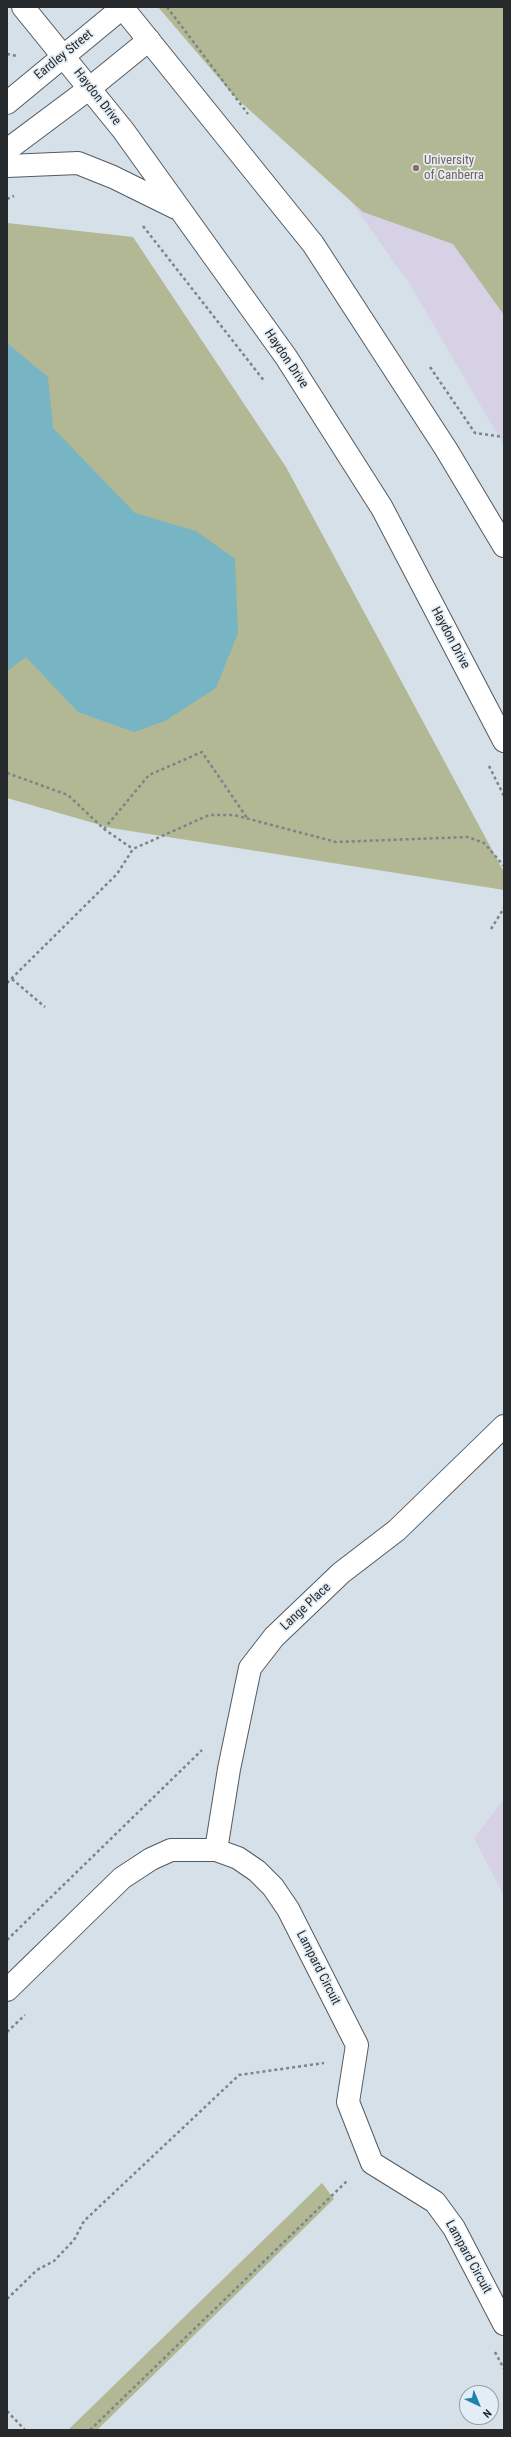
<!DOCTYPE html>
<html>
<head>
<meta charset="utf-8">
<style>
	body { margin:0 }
	#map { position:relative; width:511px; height:2437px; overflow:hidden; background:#d6e0e8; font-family:"Roboto Condensed",sans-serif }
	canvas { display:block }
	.frame { position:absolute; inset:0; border:8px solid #272a2d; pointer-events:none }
	.north { position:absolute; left:459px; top:2385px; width:40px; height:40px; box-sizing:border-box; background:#e3edf5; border:1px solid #989fa5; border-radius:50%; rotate:136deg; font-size:11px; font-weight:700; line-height:16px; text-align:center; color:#272a2d }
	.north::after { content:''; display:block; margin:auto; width:14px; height:18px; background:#1f82ad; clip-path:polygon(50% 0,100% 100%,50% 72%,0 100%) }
</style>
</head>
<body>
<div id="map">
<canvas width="511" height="2437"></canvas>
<div class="frame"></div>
<div class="north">N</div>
</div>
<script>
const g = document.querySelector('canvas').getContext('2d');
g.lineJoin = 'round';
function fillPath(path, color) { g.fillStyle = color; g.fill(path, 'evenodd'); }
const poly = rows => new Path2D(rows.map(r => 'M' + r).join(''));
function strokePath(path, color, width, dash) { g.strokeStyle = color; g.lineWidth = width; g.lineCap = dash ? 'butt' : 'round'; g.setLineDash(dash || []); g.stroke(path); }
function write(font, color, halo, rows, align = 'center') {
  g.font = font + ' "Roboto Condensed",sans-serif'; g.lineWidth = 3.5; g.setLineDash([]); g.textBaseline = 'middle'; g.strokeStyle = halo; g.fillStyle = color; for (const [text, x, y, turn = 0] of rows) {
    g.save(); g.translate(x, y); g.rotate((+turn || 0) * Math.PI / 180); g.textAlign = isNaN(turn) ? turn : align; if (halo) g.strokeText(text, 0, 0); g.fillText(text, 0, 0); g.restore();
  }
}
fillPath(poly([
	[504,7,504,446,411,286,244,51],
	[504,1799,504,1896,474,1838]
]), '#d7d1e6');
fillPath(poly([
	[158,7,504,7,504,315,453,244,363,212,235,97],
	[7,223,133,237,286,467,504,872,504,890,111,828,7,798],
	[322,2183,334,2199,97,2430,68,2430]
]), '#b1b893');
fillPath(poly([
	[7,343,48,377,53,428,135,513,196,531,235,559,238,633,216,688,165,721,134,732,78,712,26,657,7,671]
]), '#78b5c4');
const minor = poly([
	[216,1850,229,1769,250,1668,274,1637,341,1573,397,1530,504,1426],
	[7,1990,122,1878,151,1859,171,1850,216,1850,238,1858,257,1871,273,1887,288,1909,357,2045,348,2102,372,2163,435,2202,454,2228,504,2324]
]);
const tertiary = poly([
	[7,103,122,8],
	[7,150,90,88,149,40]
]);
const secondary = poly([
	[23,7,123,130,286,357,382,508,504,741],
	[122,7,313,244,446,449,504,546],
	[7,166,78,163,113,177,176,208]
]);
strokePath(minor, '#535b62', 24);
strokePath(tertiary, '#535b62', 24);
strokePath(secondary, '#535b62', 24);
strokePath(poly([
	[167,7,248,114],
	[7,54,17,56],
	[7,199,14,196],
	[143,226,265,382],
	[430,367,475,433,504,437],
	[489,766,504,796],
	[7,773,68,795,104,829,133,849],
	[104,829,149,775,202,752,247,818],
	[491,929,504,908],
	[12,979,45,1007],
	[7,983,117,874,133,849,209,815,234,815,336,842,468,837,484,843,504,866],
	[7,1940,202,1750],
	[7,2032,25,2015],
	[7,2299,37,2270,54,2261,74,2240,84,2221,239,2075,324,2063],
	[495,2352,504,2369],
	[7,2411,25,2430],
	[90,2430,348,2180]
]), '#7d8489', 2.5, [3, 3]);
strokePath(minor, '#fff', 22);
strokePath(tertiary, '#fff', 22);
strokePath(secondary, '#fff', 22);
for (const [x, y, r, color] of [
	[416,168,4,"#8d6e63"]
]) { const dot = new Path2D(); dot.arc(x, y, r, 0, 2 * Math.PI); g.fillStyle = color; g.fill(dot); strokePath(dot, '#e3edf5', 1.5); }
write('13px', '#272a2d', '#e3edf5', [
	["Eardley Street",64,55,-39],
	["Haydon Drive",97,97,52],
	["Haydon Drive",286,359,56],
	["Haydon Drive",450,638,62],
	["Lange Place",306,1607,-43],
	["Lampard Circuit",318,1968,63],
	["Lampard Circuit",468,2257,61]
]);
write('13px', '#785e54', '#e3edf5', [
	["University",424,161],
	["of Canberra",424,176]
], 'left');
</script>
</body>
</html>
